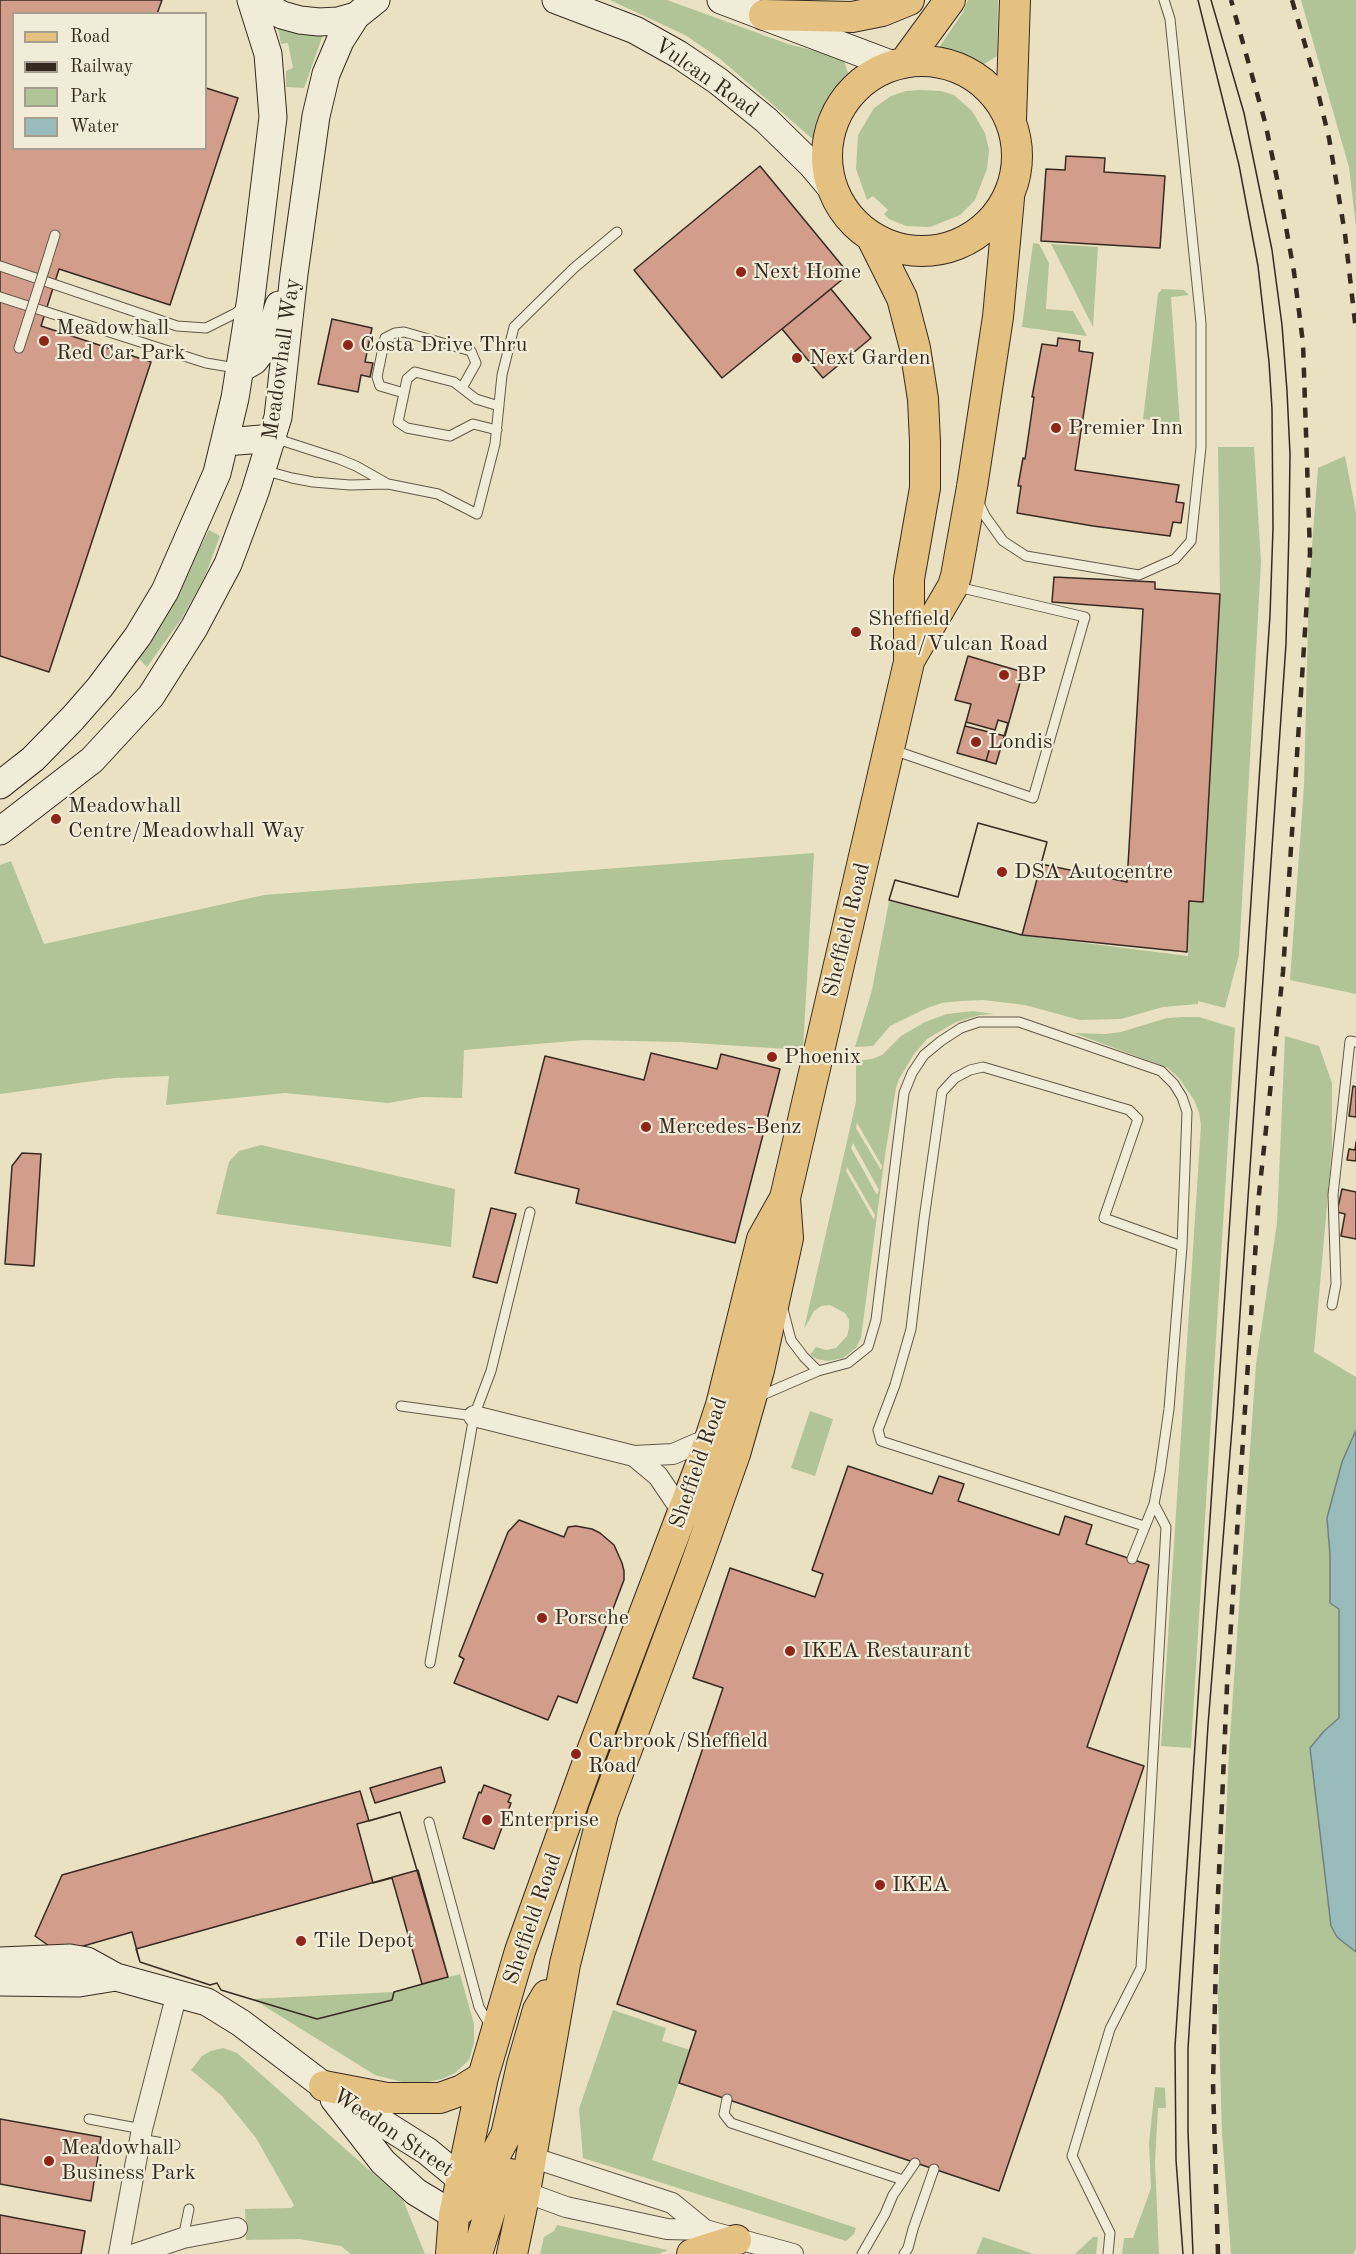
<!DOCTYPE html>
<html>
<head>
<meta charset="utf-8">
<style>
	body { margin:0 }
	#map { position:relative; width:1356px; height:2254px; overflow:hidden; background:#e9e1c2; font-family:"Old Standard TT",serif }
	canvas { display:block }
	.legend { position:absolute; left:12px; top:12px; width:195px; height:138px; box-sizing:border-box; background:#f1ecd7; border:2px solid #a69e8e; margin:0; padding:8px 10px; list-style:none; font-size:18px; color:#362a20 }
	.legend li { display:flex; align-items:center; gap:12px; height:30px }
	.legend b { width:30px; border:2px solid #a69e8e }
</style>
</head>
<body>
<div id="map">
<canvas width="1356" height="2254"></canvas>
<ul class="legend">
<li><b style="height:8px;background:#e4c081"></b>Road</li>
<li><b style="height:8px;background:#362a20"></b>Railway</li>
<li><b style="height:16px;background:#b1c497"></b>Park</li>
<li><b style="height:16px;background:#9abbbb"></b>Water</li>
</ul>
</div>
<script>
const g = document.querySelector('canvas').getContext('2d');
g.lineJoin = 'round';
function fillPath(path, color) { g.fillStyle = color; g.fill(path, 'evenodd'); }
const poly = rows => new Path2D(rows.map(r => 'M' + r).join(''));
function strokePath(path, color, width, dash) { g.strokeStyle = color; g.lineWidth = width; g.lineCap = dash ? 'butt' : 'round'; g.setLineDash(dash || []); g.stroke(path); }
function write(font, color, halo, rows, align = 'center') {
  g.font = font + ' "Old Standard TT",serif'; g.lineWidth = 4.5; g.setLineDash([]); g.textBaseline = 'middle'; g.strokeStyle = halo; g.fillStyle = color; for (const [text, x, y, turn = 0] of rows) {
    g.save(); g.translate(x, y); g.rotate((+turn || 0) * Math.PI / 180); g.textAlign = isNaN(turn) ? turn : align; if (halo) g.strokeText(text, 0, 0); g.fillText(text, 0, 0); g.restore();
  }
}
fillPath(poly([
	[610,0,667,0,788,44,843,58,850,79,836,94,823,118,816,142,719,58,685,35],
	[968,0,998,0,997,56,979,67,972,60,957,53,938,49,963,12],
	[1301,0,1356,0,1356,227,1349,167],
	[277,23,325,29,304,88,286,87,286,71,293,68,288,43,281,44],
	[921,90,941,91,954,95,972,111,985,133,989,150,987,169,975,200,960,215,930,227,906,226,889,219,884,214,888,210,873,196,867,200,856,169,858,135,874,108,891,96,906,91],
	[1033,243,1039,244,1049,263,1046,309,1073,311,1087,336,1022,327],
	[1051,244,1098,247,1093,327],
	[1162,289,1184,290,1189,295,1171,297,1180,425,1143,419,1158,294],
	[1218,447,1254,447,1261,562,1239,955,1225,1008,1198,1001,1198,1004,1163,1007,1121,1019,1080,1020,1025,1005,983,1000,961,1001,942,1003,927,1008,890,1026,873,1046,855,1047,872,990,889,901,1022,935,1188,956,1189,901,1203,902,1220,594],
	[1345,456,1356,512,1356,994,1290,980,1304,786,1309,585,1318,468],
	[209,530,220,536,205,576,182,618,147,667,139,659,146,641,180,587],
	[814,853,803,1050,679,1042,585,1040,464,1050,462,1098,422,1097,388,1103,285,1093,166,1105,169,1076,115,1078,0,1094,0,865,11,861,44,944,264,895],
	[973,1011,994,1014,980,1015,956,1022,927,1039,914,1054,899,1079,896,1088,885,1155,861,1338,856,1348,843,1358,828,1361,817,1359,810,1355,816,1347,826,1350,836,1348,847,1336,849,1328,849,1320,845,1313,830,1305,821,1306,814,1311,804,1329,856,1102,856,1061,872,1059,882,1055,901,1036,925,1022,947,1014],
	[857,1123,882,1166,881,1170,856,1128],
	[853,1143,879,1190,877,1195,851,1148],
	[847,1167,875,1215,874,1220,846,1171],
	[1183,1017,1199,1017,1235,1028,1191,1748,1161,1746,1201,1125,1199,1112,1194,1100,1179,1078,1168,1068,1074,1033,1105,1034,1121,1032,1167,1018],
	[1285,1036,1319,1046,1332,1083,1332,1148,1314,1352,1356,1377,1356,1430,1342,1462,1327,1518,1330,1555,1339,1608,1339,1718,1324,1731,1310,1748,1331,1926,1337,1937,1356,1952,1356,2248,1354,2254,1231,2254,1222,2133,1218,1997,1229,1751,1256,1364,1277,1223],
	[261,1145,455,1189,451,1247,216,1214,229,1162,239,1151],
	[810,1411,833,1419,815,1476,791,1468],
	[460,1974,474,2024,474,2043,469,2060,455,2073,442,2079,424,2083,406,2083,375,2075,253,1999,394,1992],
	[613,2010,666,2028,662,2041,690,2050,652,2160,856,2228,854,2234,846,2241,583,2158,579,2109],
	[223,2048,237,2053,403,2200,425,2254,351,2254,341,2246,299,2239,246,2240,245,2209,291,2208,294,2205,256,2138,222,2096,191,2070,202,2056,211,2051],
	[1155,2087,1165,2088,1166,2108,1158,2108,1155,2162,1159,2254,1122,2254,1124,2238,1133,2238,1151,2188,1149,2143],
	[557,2225,667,2250,668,2250,659,2254,540,2254,544,2237,554,2231],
	[983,2237,1034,2254,976,2254],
	[1093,2237,1098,2237,1096,2254,1075,2254]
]), '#b1c497');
const water = poly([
	[1356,1430,1356,1952,1337,1937,1331,1926,1310,1748,1324,1731,1339,1718,1339,1609,1330,1603,1330,1555,1327,1518,1342,1462,1356,1430]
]);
fillPath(water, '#9abbbb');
strokePath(water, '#72817d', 1.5);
const building = poly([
	[0,0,162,0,157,14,14,14,14,148,206,148,206,88,238,98,170,305,59,269,41,326,151,362,49,672,0,656,0,0],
	[1066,156,1105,158,1104,172,1165,176,1160,248,1041,241,1046,169,1065,170,1066,156],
	[760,166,849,274,722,378,634,270,760,166],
	[831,289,871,338,823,378,782,329,831,289],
	[332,319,372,328,365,362,373,363,370,377,361,375,358,392,318,384,332,319],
	[1058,338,1080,341,1079,351,1093,353,1075,470,1179,485,1176,502,1184,503,1181,523,1173,522,1170,536,1093,526,1017,513,1021,486,1018,486,1023,458,1025,459,1034,397,1032,397,1042,344,1057,346,1058,338],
	[1054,577,1155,582,1155,589,1220,594,1203,902,1189,901,1187,952,1022,935,889,900,895,880,958,897,978,823,1047,842,1041,864,1127,882,1143,609,1052,602,1054,577],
	[968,656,1023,672,1005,736,965,726,971,704,955,700,968,656],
	[998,720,1008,723,996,764,986,761,998,720],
	[966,722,995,730,986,761,957,753,966,722],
	[978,823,1047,842,1022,935,889,900,895,880,958,897,978,823],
	[651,1053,717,1069,721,1054,780,1069,735,1243,576,1203,579,1189,515,1173,545,1056,644,1080,651,1053],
	[1353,1086,1356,1087,1356,1117,1349,1116,1353,1086],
	[1356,1142,1356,1161,1347,1160,1349,1149,1355,1150,1356,1142],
	[22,1153,41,1154,34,1266,5,1264,12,1166,22,1153],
	[1342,1189,1356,1192,1356,1239,1341,1236,1345,1214,1337,1212,1342,1189],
	[491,1208,516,1214,497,1283,473,1277,491,1208],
	[848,1466,932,1494,939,1476,964,1484,958,1501,1059,1535,1065,1516,1092,1525,1086,1544,1149,1565,1087,1747,1144,1766,999,2191,679,2083,696,2031,617,2004,723,1688,693,1678,730,1568,815,1597,823,1574,812,1570,848,1466],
	[519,1520,564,1537,568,1527,576,1526,592,1529,600,1533,614,1545,622,1563,624,1571,624,1580,577,1703,558,1696,548,1720,454,1683,464,1659,459,1656,508,1532,519,1520],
	[441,1767,445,1782,375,1803,370,1788,441,1767],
	[484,1785,511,1795,508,1802,511,1803,494,1849,463,1838,479,1792,481,1793,484,1785],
	[360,1791,369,1821,400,1812,448,1977,394,1992,392,2000,317,2019,221,1990,217,1983,210,1985,140,1962,132,1932,59,1953,35,1936,62,1875,360,1791],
	[400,1812,448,1977,422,1984,392,1878,373,1883,357,1824,400,1812],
	[418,1870,448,1977,394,1992,392,2000,317,2019,221,1990,217,1983,210,1985,140,1962,136,1949,418,1870],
	[0,2119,101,2137,91,2201,0,2184,0,2119],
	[0,2215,85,2231,81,2254,0,2254,0,2215]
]);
fillPath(building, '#d39d8b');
strokePath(building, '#362a20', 1.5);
const lane = poly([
	[47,261,55,235],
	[0,266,177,326,206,328,236,313,243,307],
	[0,297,206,363,236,368],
	[19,348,28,320],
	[404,393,380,386,377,377,385,338,395,333,404,332,471,351,476,363,462,388],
	[497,430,473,424,450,436,407,428,398,422,407,379,415,372,454,382,476,399,499,406],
	[274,438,339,459,356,466,386,483],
	[263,470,292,478,313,482,350,485,388,484,438,494,477,514,495,444,502,375,514,327,574,268,617,232],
	[978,501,985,516,1003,541,1026,556,1139,575,1175,559,1191,541,1201,447,1201,323,1170,19,1164,0],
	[893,750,1033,798,1085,617,958,587],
	[1332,1305,1336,1284,1333,1195,1350,1041,1356,1042],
	[783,1309,791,1340,804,1357,818,1371],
	[760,1396,818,1371,848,1363,868,1347,876,1320,904,1093,912,1073,924,1055,941,1041,961,1028,979,1022,1019,1022,1161,1071,1174,1084,1182,1097,1187,1112,1182,1246,1169,1409,1160,1472,1154,1504,1132,1559],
	[401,1406,474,1416],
	[1144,1526,881,1441,878,1430,895,1385,911,1329,924,1219,942,1092,955,1078,970,1070,983,1067,1129,1110,1138,1119,1104,1218,1182,1246],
	[430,1663,474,1416,491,1371,530,1212],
	[429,1822,479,2007,491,2027],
	[727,2099,724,2114,731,2123,903,2180],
	[89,2119,142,2129],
	[140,2139,175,2145],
	[183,2238,189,2209],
	[862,2254,885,2214,893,2195,915,2163],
	[904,2254,908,2248,913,2229,934,2169],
	[1108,2254,1110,2233,1072,2156,1110,2029,1141,1968,1166,1527,1154,1504]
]);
const street = poly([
	[474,1416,634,1456],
	[683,1513,658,1476,634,1456,673,1454,710,1438],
	[531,2157,672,2203,705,2230],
	[525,2192,566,2207,667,2229,705,2230,793,2254],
	[119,2254,142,2129,177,1993],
	[135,2254,183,2238,237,2228]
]);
const secondary = poly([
	[256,0,282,15,300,20,319,22,338,21,356,16,376,0],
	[556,0,635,30,678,54,718,81,766,120,812,165,833,190],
	[721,0,893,65],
	[240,369,254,361,265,347,279,305],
	[226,442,273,438],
	[0,785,33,759,73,718,100,687,138,636,165,591,217,473,235,398,251,298,273,117,268,54,251,0],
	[0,831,92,760,151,696,194,628,228,564,255,492,278,417,294,274,316,116,326,74,340,41,356,16],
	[0,1961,70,1958,87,1961,116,1977,207,2002,241,2023,324,2086,427,2151,462,2180],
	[0,1982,79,1983,116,1977],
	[334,2099,383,2162,416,2192,454,2215]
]);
const primary = poly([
	[764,15,852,17,882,11,909,0],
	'827 156a95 95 0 1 1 190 0a95 95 0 1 1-190 0Z',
	[904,63,950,0],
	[1011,120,1015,0],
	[909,661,953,586,956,576,972,487,998,317,1009,198],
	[324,2086,387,2098,440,2098,462,2090,483,2077],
	[461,2209,475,2192,506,2135,522,2065,538,2010,547,1995],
	[451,2254,454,2215,483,2077,520,1951,589,1759,706,1451,721,1405,762,1239,785,1198,909,662,909,579,925,488,925,442,923,399,915,348,902,298,872,238],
	[477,2254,496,2192,510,2174],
	[512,2254,525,2192,565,1964,603,1813,695,1567,735,1454,759,1370,788,1238,785,1198],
	[692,2254,736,2240]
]);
strokePath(lane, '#635848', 11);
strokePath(street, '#635848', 22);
strokePath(secondary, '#362a20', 29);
strokePath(primary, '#362a20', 32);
strokePath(lane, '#f1ecd7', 9);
strokePath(street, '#f1ecd7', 20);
strokePath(secondary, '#f1ecd7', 27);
strokePath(primary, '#e4c081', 30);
strokePath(poly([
	[1183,2254,1176,2160,1175,2046,1270,615,1273,528,1272,409,1269,362,1258,266,1239,165,1198,0],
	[1193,2254,1188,2132,1188,2049,1208,1725,1233,1416,1286,644,1289,530,1290,454,1287,391,1282,325,1272,250,1244,113,1211,0]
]), '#362a20', 1.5);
strokePath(poly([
	[1292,0,1313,72,1329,138,1345,234,1356,331],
	[1218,2254,1213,2083,1217,1918,1227,1686,1259,1194,1283,972,1310,553,1303,343,1294,272,1279,188,1265,122,1231,0]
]), '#362a20', 4.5, [10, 10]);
const laneBridge = poly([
	[28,320,47,261]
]);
strokePath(laneBridge, '#635848', 11, []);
strokePath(laneBridge, '#f1ecd7', 9);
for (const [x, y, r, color] of [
	[741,272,6,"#8f2418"],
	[44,341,6,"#8f2418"],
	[348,345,6,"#8f2418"],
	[797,358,6,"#8f2418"],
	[1056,428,6,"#8f2418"],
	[856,632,6,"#8f2418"],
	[1004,675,6,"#8f2418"],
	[976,742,6,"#8f2418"],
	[56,819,6,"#8f2418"],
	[1002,872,6,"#8f2418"],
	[772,1057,6,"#8f2418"],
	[646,1127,6,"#8f2418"],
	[542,1618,6,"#8f2418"],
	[790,1651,6,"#8f2418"],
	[576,1754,6,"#8f2418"],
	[487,1820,6,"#8f2418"],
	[880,1885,6,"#8f2418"],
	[301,1941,6,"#8f2418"],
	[49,2161,6,"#8f2418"]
]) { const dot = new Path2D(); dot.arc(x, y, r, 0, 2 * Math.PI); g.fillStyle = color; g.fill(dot); strokePath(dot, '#f1ecd7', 2); }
write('22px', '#362a20', '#f1ecd7', [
	["Vulcan Road",706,78,35],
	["Meadowhall Way",282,359,-82],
	["Sheffield Road",847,930,-76],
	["Sheffield Road",699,1463,-71],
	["Sheffield Road",533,1919,-71],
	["Weedon Street",393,2133,34]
]);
write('22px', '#362a20', '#f1ecd7', [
	["Next Home",753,272],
	["Meadowhall",56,328],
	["Red Car Park",56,353],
	["Costa Drive Thru",360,345],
	["Next Garden",809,358],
	["Premier Inn",1068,428],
	["Sheffield",868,619],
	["Road/Vulcan Road",868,644],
	["BP",1016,675],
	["Londis",988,742],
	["Meadowhall",68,806],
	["Centre/Meadowhall Way",68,831],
	["DSA Autocentre",1014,872],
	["Phoenix",784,1057],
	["Mercedes-Benz",658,1127],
	["Porsche",554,1618],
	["IKEA Restaurant",802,1651],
	["Carbrook/Sheffield",588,1741],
	["Road",588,1766],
	["Enterprise",499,1820],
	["IKEA",892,1885],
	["Tile Depot",313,1941],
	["Meadowhall",61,2148],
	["Business Park",61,2173]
], 'left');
</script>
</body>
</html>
